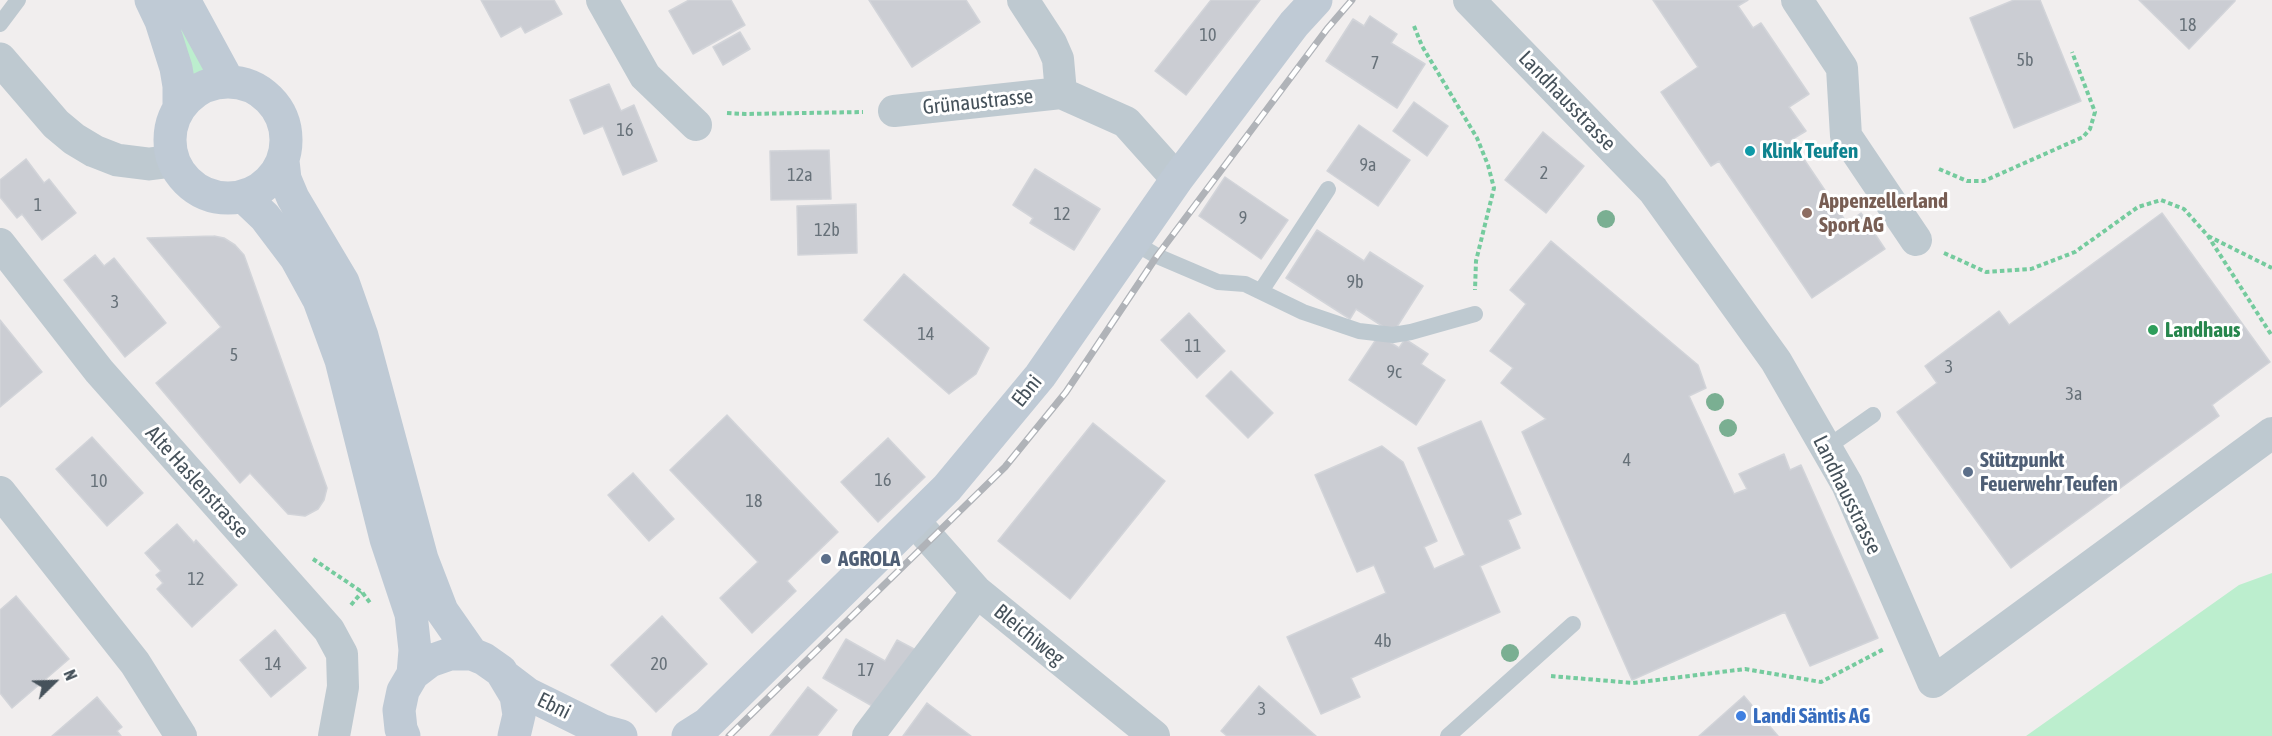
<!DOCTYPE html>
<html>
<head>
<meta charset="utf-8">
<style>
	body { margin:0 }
	#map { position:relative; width:2272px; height:736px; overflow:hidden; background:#f1eeee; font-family:"Asap Condensed",sans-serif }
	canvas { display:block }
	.north { position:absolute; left:24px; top:652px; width:60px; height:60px; -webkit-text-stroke:4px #fff; paint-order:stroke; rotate:67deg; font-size:16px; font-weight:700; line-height:24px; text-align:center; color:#46525b }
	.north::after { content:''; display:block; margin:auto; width:21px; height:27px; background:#46525b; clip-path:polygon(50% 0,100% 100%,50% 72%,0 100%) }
</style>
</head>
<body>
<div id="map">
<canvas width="2272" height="736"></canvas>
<div class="north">N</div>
</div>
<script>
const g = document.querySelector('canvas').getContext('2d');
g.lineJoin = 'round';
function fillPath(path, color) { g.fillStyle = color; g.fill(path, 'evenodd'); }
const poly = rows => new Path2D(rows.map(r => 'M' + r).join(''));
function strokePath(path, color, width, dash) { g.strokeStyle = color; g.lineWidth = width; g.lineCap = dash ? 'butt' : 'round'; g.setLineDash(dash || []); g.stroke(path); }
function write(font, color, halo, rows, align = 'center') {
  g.font = font + ' "Asap Condensed",sans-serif'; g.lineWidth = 6; g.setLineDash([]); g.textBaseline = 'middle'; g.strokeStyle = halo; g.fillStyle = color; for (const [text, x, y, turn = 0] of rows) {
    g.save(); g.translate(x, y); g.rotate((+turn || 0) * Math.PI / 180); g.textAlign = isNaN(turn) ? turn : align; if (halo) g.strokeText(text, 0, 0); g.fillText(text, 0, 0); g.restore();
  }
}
fillPath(poly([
	[174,0,210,72,192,78],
	[2272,573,2272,736,2026,736,2239,585]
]), '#bceece');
const building = poly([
	[481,0,554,0,562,14,525,33,521,26,501,37,481,0],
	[689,0,731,0,745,25,693,54,669,11,689,0],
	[869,0,966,0,980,22,912,67,869,0],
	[1211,0,1260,0,1186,95,1155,71,1211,0],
	[1653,0,1748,0,1738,6,1753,28,1761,23,1809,94,1789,107,1806,131,1791,140,1847,223,1861,213,1885,249,1812,298,1719,161,1711,166,1661,92,1698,67,1653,0],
	[2014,0,2040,0,2081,101,2014,128,1970,18,2014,0],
	[2139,0,2235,0,2235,1,2189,49,2139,0],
	[1370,16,1397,34,1391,43,1425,64,1397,108,1326,61,1353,19,1364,26,1370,16],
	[740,32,750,49,723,65,713,47,740,32],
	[609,84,621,111,634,105,657,161,623,175,603,126,584,134,570,100,609,84],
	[1414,102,1448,126,1427,156,1393,131,1414,102],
	[1359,125,1410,160,1378,206,1327,171,1359,125],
	[1543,132,1584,166,1546,213,1505,180,1543,132],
	[829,150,831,199,771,200,770,151,829,150],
	[26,159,44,183,49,179,76,213,42,240,22,214,17,218,0,197,0,180,26,159],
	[1035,169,1100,209,1074,250,1030,223,1033,218,1013,205,1035,169],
	[1225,177,1288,220,1261,259,1199,216,1225,177],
	[856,204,857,253,798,255,797,206,856,204],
	[2162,213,2270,362,2212,405,2219,416,2011,568,1897,412,1937,383,1925,366,1999,311,2009,325,2162,213],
	[1317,230,1364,261,1370,252,1423,286,1393,333,1356,309,1350,319,1286,278,1317,230],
	[214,236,224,238,235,245,244,255,327,488,324,500,318,509,305,516,288,514,250,473,240,483,156,383,221,327,147,238,214,236],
	[1551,241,1698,365,1706,388,1689,396,1734,494,1747,489,1739,474,1784,454,1790,470,1801,465,1878,638,1810,666,1785,612,1632,680,1522,432,1546,419,1501,383,1513,368,1490,351,1526,304,1510,290,1551,241],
	[95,255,104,266,114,258,166,323,125,357,64,280,95,255],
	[904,274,989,348,976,374,949,394,864,320,904,274],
	[1189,313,1225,351,1197,378,1161,340,1189,313],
	[0,320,42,372,0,407,0,320],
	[1379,335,1399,348,1405,339,1428,354,1421,364,1445,380,1416,425,1349,380,1379,335],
	[1231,371,1273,413,1248,438,1206,396,1231,371],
	[727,415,838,532,787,581,796,591,752,633,720,598,758,562,670,470,727,415],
	[1481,421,1521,514,1508,520,1520,548,1480,566,1500,612,1351,678,1360,697,1321,714,1287,637,1386,593,1374,565,1357,572,1315,475,1382,446,1403,462,1437,541,1424,547,1434,569,1465,555,1418,448,1481,421],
	[1093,423,1165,481,1070,599,998,541,1093,423],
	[92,437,143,493,107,526,56,469,92,437],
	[888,438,925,477,878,522,841,482,888,438],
	[633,473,674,519,649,541,608,495,633,473],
	[177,524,194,543,196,540,237,585,192,627,157,589,163,583,156,575,161,571,145,553,177,524],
	[16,596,69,659,12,708,0,693,0,610,16,596],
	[662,616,707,664,656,712,611,665,662,616],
	[275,630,306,668,271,697,240,660,275,630],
	[846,639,885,661,897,640,916,650,881,711,823,678,846,639],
	[1259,686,1316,736,1227,736,1221,731,1259,686],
	[808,687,837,710,817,736,770,736,808,687],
	[1744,696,1778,736,1699,736,1744,696],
	[97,697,122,727,117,731,121,736,52,736,97,697],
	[927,703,971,736,903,736,927,703]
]);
fillPath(building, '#cbcdd3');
strokePath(building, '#d2d4d9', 1.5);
strokePath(poly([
	[1414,26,1422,46,1477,138,1488,165,1494,188,1476,261,1475,290],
	[727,113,745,114,863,112],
	[1939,169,1967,181,1984,181,2083,137,2090,129,2095,112,2072,52],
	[2208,236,2272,268],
	[1944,253,1986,272,2031,269,2075,252,2138,207,2161,200,2184,209,2208,236,2272,336],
	[313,559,362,592,371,604],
	[351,605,362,592],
	[1551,676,1633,683,1745,669,1821,682,1884,649]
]), '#75cb9e', 4, [4.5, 3]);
strokePath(poly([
	[0,24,18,0],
	[1133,242,1157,256,1218,282,1245,284,1303,312,1359,331,1393,335,1411,332,1475,314],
	[1261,291,1328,189],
	[1826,448,1873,415],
	[1448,736,1573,624]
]), '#bec9d0', 16);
strokePath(poly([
	[602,0,645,76,696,125],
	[1023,0,1051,43,1058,59,1061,93],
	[1469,0,1653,190,1776,361,1847,484,1933,682,2272,433],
	[1797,0,1842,68,1846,136,1916,240],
	[894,111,1061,93,1126,122,1177,179],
	[0,244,99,371,329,630,342,654,343,687,334,736],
	[0,492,135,663,181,736],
	[915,522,977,592,1154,736],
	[868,736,977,592]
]), '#bec9d0', 32);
strokePath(poly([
	[0,59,56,124,74,139,94,151,117,160,149,164,173,161]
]), '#bec9d0', 33);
strokePath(poly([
	[151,0,161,21,176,68,179,86,179,108],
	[184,0,228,81],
	'170 140a58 58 0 1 1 116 0a58 58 0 1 1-116 0Z',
	[283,161,285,179,293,198,343,282,362,336,422,559,442,611,472,654],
	[244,197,265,217,296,258,319,300,341,360,386,539,411,614,415,650,413,674],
	[507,678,528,694,603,731,621,736],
	[404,736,401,729,399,710,403,691,413,674,430,661,450,654,472,654,484,659,501,671,516,696,519,715,514,736],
	[688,736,707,724,947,488,1040,376,1177,179,1294,24,1316,0]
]), '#bfcad5', 33);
const rail = poly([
	[729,736,1005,467,1066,392,1157,256,1327,29,1352,0]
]);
strokePath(rail, '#b0b3b8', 7);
strokePath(rail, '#fff', 4.5, [14]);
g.fillStyle = '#7aaf92';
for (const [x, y] of [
	[1606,219],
	[1715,402],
	[1728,428],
	[1510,653]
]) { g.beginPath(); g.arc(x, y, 9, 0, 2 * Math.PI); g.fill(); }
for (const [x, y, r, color] of [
	[1750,151,6,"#0f9aa8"],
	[1807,213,6,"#8d6e63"],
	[2153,330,6,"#2e9e5b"],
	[1968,472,6,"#5c6f8a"],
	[826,559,6,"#5c6f8a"],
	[1741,716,6,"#3f7fe0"]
]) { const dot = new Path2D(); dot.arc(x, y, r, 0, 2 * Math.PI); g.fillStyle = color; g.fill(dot); strokePath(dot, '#fff', 2); }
write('18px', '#677179', null, [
	["18",2188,25],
	["10",1208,35],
	["5b",2025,60],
	["7",1375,63],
	["16",625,130],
	["9a",1368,165],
	["2",1544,173],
	["12a",800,175],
	["1",38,205],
	["12",1062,214],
	["9",1243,218],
	["12b",827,230],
	["9b",1355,282],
	["3",115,302],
	["14",926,334],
	["11",1193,346],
	["5",234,355],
	["3",1949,367],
	["9c",1394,372],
	["3a",2074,394],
	["4",1627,460],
	["16",883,480],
	["10",99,481],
	["18",754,501],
	["12",196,579],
	["4b",1383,641],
	["14",273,664],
	["20",659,664],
	["17",866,670],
	["3",1262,709]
]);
write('21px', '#46525b', '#fff', [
	["Landhausstrasse",1567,101,46],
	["Grünaustrasse",978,102,-6],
	["Ebni",1027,391,-51],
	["Alte Haslenstrasse",197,482,48],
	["Landhausstrasse",1847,495,64],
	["Bleichiweg",1029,635,39],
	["Ebni",554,706,26]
]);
write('bold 21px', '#0d838f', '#fff', [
	["Klink Teufen",1762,151]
], 'left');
write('bold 21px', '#785e54', '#fff', [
	["Appenzellerland",1819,201],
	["Sport AG",1819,225]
], 'left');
write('bold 21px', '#27864d', '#fff', [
	["Landhaus",2165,330]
], 'left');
write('bold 21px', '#4e5e75', '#fff', [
	["Stützpunkt",1980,460],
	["Feuerwehr Teufen",1980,484],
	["AGROLA",838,559]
], 'left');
write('bold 21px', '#366cbe', '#fff', [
	["Landi Säntis AG",1753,716]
], 'left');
</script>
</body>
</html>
